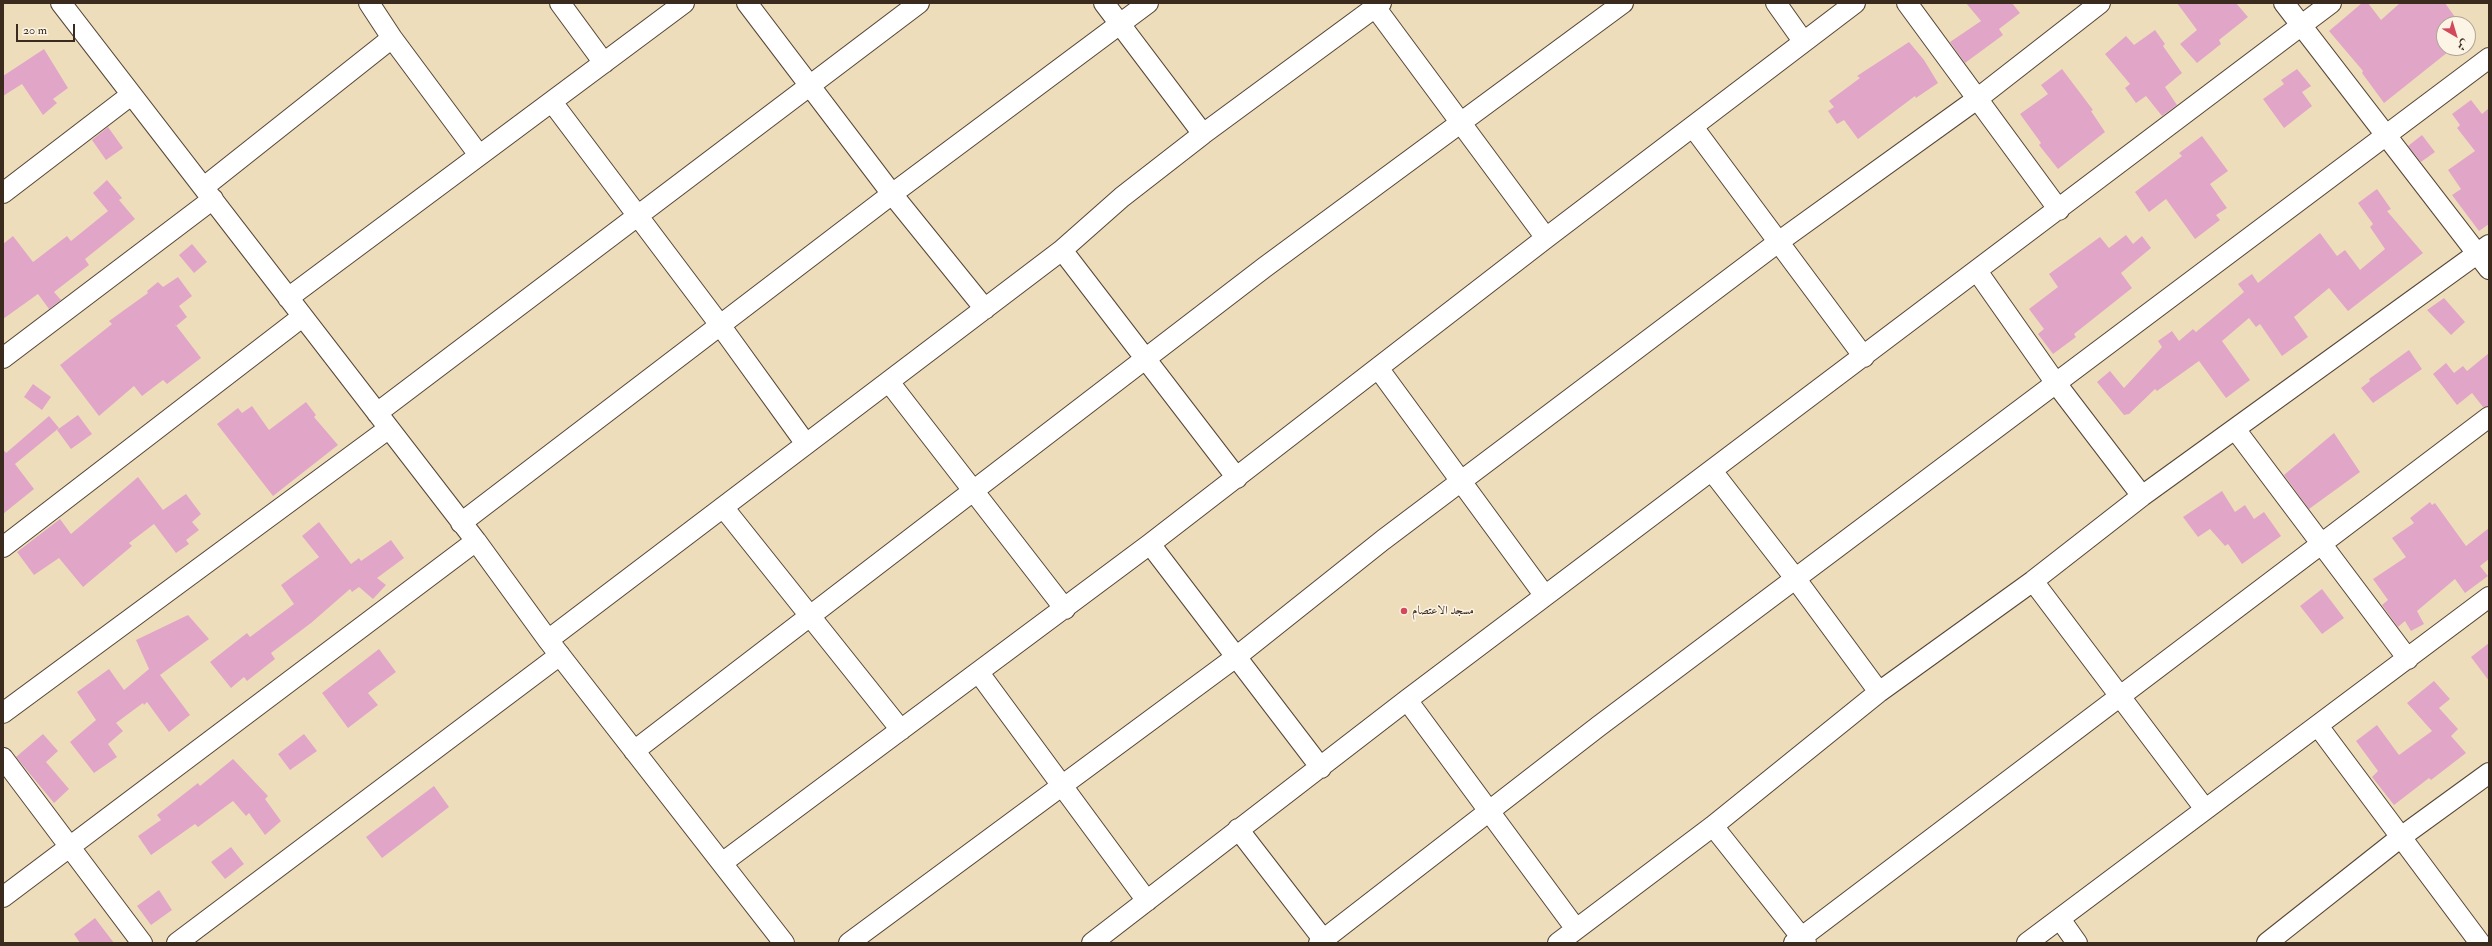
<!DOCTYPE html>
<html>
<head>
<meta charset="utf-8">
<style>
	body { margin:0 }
	#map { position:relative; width:2492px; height:946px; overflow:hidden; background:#edb; font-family:"IM FELL Double Pica",Amiri,serif }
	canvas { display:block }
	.frame { position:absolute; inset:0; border:4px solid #3b2a1e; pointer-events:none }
	.north { position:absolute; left:2436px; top:16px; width:40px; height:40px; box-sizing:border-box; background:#fcf5e5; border:1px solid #afa495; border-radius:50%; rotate:142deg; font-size:11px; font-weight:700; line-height:16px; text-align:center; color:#3b2a1e }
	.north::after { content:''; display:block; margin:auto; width:14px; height:18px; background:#d1495b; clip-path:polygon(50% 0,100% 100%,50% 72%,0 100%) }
	.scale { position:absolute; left:16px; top:24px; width:59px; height:18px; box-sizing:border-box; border:2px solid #3b2a1e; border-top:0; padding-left:5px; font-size:12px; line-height:14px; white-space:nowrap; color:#3b2a1e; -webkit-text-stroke:3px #fcf5e5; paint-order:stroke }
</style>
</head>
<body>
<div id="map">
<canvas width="2492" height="946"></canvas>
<div class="frame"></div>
<div class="north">ش</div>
<div class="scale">20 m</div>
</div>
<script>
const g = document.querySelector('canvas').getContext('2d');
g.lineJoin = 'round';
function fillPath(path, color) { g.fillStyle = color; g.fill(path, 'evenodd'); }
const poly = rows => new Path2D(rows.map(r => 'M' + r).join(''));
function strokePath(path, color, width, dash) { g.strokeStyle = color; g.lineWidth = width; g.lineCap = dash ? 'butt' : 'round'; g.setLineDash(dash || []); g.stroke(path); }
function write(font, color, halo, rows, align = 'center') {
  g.font = font + ' "IM FELL Double Pica",Amiri,serif'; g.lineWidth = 3; g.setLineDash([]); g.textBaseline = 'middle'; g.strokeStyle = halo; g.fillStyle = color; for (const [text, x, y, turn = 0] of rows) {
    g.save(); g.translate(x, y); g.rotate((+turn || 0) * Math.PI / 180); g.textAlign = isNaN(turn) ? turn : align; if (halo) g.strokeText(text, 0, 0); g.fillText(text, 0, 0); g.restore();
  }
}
fillPath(poly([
	[1966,3,2012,3,2020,13,1999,29,2003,35,1965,63,1950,42,1981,21],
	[2177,3,2236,3,2248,17,2219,40,2221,44,2197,63,2180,44,2197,30],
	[2362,3,2368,3,2381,20,2400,3,2445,3,2460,24,2444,24,2444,48,2453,48,2384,103,2362,73,2363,71,2329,31],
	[2155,30,2165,44,2163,46,2182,73,2165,87,2177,105,2162,116,2146,96,2136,103,2125,88,2130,84,2105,54,2126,36,2134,45],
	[1909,42,1924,60,1938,83,1916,98,1915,96,1858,139,1844,120,1837,124,1828,111,1834,107,1829,101,1860,78,1857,76],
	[44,49,68,88,53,99,57,103,43,115,22,84,3,96,3,76],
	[2062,69,2093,110,2091,111,2105,132,2058,169,2039,145,2041,143,2020,114,2048,94,2041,85],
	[2297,69,2311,86,2302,92,2312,106,2284,128,2263,99,2284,84,2281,80],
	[2471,100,2482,114,2489,108,2489,224,2479,231,2452,195,2461,189,2448,170,2475,151,2457,128,2460,125,2452,114],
	[108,127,123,148,106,160,92,140],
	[2422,135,2435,152,2421,162,2408,146],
	[2202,136,2228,171,2210,184,2227,208,2216,215,2220,220,2195,239,2166,199,2149,212,2135,192,2182,156,2179,153],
	[107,180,122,198,119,200,135,219,85,259,89,265,54,292,61,300,49,309,38,294,3,319,3,244,13,236,33,262,67,236,71,241,108,211,93,193],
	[2377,189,2391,209,2387,211,2423,253,2348,311,2329,288,2294,317,2308,337,2282,356,2260,324,2256,327,2249,318,2222,341,2250,380,2226,398,2199,361,2157,391,2155,389,2129,414,2124,415,2097,382,2110,371,2124,388,2162,347,2158,341,2172,331,2179,341,2193,329,2196,332,2244,292,2238,284,2252,274,2258,283,2320,233,2337,256,2345,250,2360,270,2385,249,2370,227,2373,224,2358,203],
	[2126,235,2133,244,2142,236,2151,248,2121,273,2132,288,2074,334,2076,337,2053,354,2038,334,2044,329,2029,309,2058,287,2049,274,2100,237,2109,248],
	[192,244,207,262,194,273,179,255],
	[178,277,192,296,179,306,187,317,176,326,175,324,201,358,167,384,163,380,142,396,134,386,99,416,60,365,112,324,109,321,148,293,147,291,158,282,163,287],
	[2444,298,2465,322,2451,335,2427,310],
	[2409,350,2422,369,2373,403,2361,388,2370,381,2369,379],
	[2489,353,2489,406,2483,407,2472,393,2457,405,2433,374,2446,363,2454,373,2463,366,2467,371],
	[33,384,51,397,42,410,24,397],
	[306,402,316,415,314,417,338,445,273,496,217,424,238,408,242,413,252,406,269,430],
	[78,415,92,434,71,449,57,430],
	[49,416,59,428,15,464,34,489,3,514,3,449,6,453],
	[2334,433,2360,472,2309,509,2284,475],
	[138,477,163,510,186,494,201,514,192,522,199,530,186,540,189,544,176,553,154,524,129,543,132,546,83,587,59,558,34,575,17,552,60,519,71,534],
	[2222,491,2235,512,2245,505,2254,519,2264,512,2281,536,2242,564,2228,544,2225,546,2210,529,2198,537,2183,517],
	[2430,502,2432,505,2435,503,2466,546,2489,528,2489,559,2480,566,2488,576,2465,593,2455,579,2417,611,2424,624,2411,631,2405,621,2398,627,2382,605,2388,600,2373,579,2406,557,2392,538,2414,523,2410,518],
	[319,522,351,564,359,558,361,561,391,540,404,558,377,578,386,585,373,599,359,587,352,592,350,589,311,623,271,653,275,659,247,681,244,677,231,688,210,662,247,633,250,637,294,604,281,585,319,557,302,536],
	[2322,589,2344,618,2322,634,2300,606],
	[188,615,209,639,160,675,190,715,169,732,147,702,144,705,143,703,116,723,123,731,108,744,117,757,94,773,70,742,96,720,77,692,109,669,124,690,149,669,136,640],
	[2489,643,2489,681,2471,657],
	[379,649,396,672,368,693,378,705,348,728,322,693],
	[2434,681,2450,699,2439,708,2458,729,2451,736,2466,753,2431,780,2429,778,2394,805,2372,777,2378,771,2356,741,2377,725,2399,755,2432,731,2407,703],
	[43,734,58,751,46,762,69,789,54,803,16,757],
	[304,734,317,751,290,770,278,754],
	[233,759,268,796,265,799,281,821,265,835,249,813,246,816,233,801,198,827,195,824,151,855,138,836,161,820,157,815,198,783,200,786],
	[434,786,449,807,382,858,366,837],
	[231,847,244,864,225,879,211,862],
	[159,890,172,910,151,925,137,906],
	[95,918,114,943,80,943,74,934]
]), '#e1a6c7');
const minor = poly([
	[61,3,476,541,548,640,784,943],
	[369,3,392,38,479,155],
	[560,3,604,63],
	[747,3,892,194,985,309],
	[1104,3,1203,134],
	[1776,3,1803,41],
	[1907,3,2059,210],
	[2284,3,2489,269],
	[1375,7,1546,238],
	[552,102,720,325,806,444],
	[1693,127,1864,357],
	[204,187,392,38],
	[3,193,131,95],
	[1062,250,1237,478],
	[1977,271,2055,382,2142,496],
	[288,298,684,3],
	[3,358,213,199],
	[1378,368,1545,596],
	[889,382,1065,609],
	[377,413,919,3],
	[2235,429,2408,659],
	[1712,471,1795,578,1879,692],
	[723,507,901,730],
	[461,523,892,194,1148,3],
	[1150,544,1321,768],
	[3,547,302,317],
	[2033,581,2205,809],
	[548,640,1062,250,1122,197,1203,134,1381,3],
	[979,673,1147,901],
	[1407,700,1576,929],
	[3,713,388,429],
	[2318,726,2480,943],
	[634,751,1265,267,1623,3],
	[3,758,142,943],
	[1713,826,1806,943],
	[1238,829,1326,943],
	[722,863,1150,544,1546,238,1855,3],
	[3,897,476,541],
	[2060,919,2077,943],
	[177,943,560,655],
	[849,943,1236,657,1383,540,1777,243,1977,99,2100,3],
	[1092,943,1407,700,2331,3],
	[1319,943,1599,726,2489,58],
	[1558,943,1713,826,1879,692,2033,581,2142,496,2489,245],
	[1794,943,2489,417],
	[2027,943,2489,597],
	[2267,943,2401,837,2489,773]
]);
strokePath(minor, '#564536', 22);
strokePath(minor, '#fff', 20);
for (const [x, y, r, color] of [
	[1404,611,4,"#d1495b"]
]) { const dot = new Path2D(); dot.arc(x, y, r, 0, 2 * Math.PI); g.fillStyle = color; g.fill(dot); strokePath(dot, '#fcf5e5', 1.5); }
write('12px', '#3b2a1e', '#fcf5e5', [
	["مسجد الاعتصام",1412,611]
], 'left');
</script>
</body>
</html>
